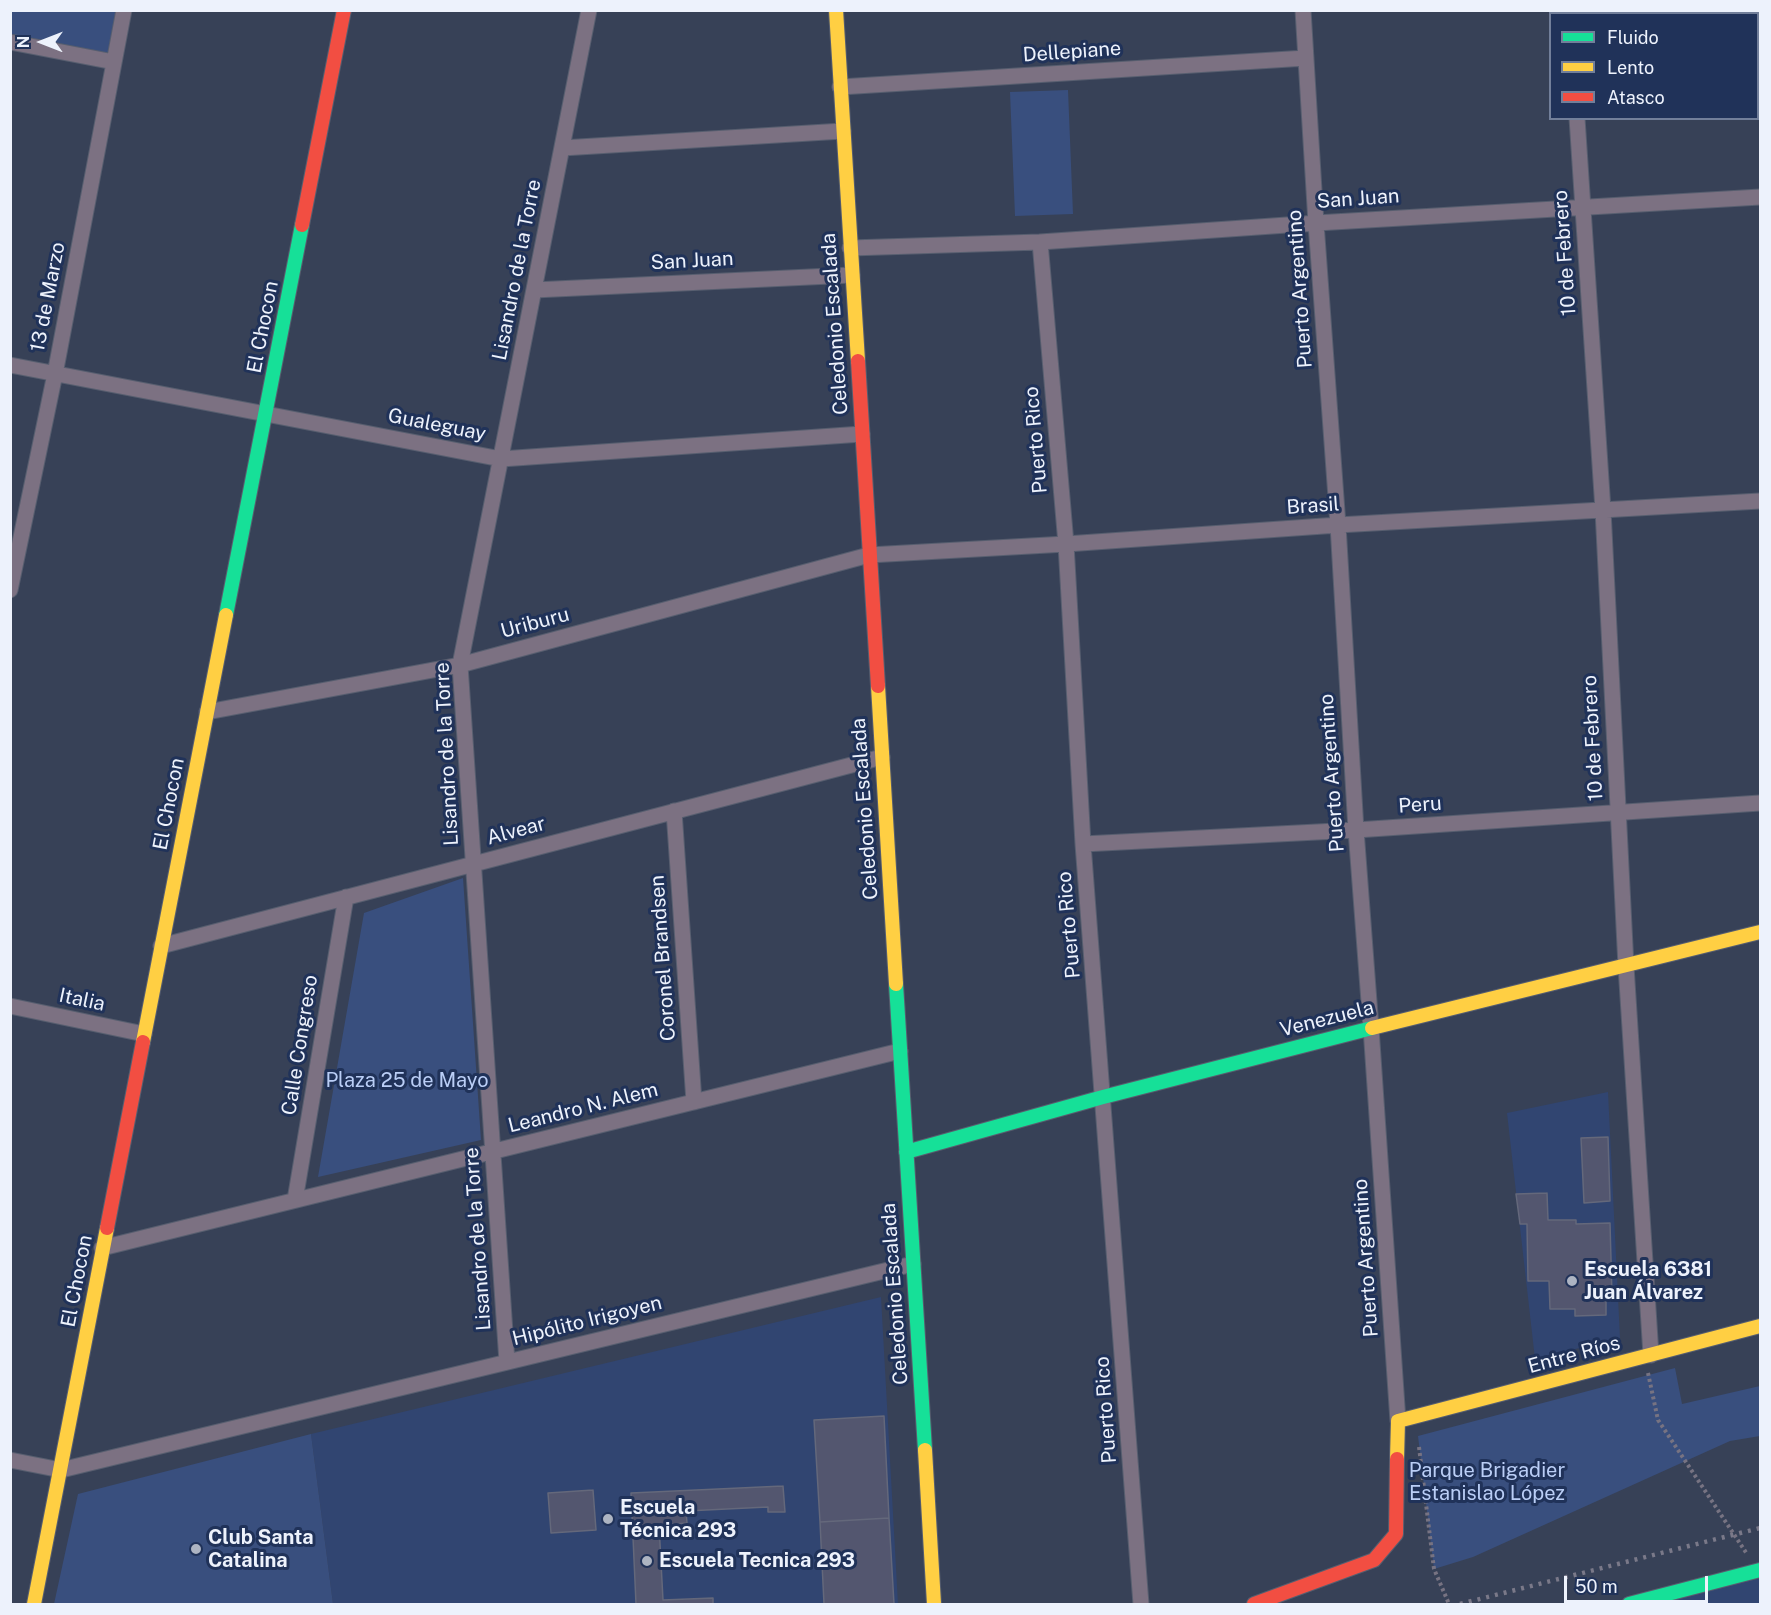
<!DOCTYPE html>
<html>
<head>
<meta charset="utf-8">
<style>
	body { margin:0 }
	#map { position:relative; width:1771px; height:1615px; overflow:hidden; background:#374157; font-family:"Public Sans",sans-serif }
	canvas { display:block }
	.frame { position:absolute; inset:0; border:12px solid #edf2fc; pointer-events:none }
	.legend { position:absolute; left:1549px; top:12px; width:210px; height:108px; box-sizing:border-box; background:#203259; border:2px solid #727f9a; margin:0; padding:8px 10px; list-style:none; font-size:18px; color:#edf2fc }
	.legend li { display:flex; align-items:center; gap:12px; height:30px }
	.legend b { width:30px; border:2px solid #727f9a }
	.north { position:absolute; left:12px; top:12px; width:60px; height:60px; -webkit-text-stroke:4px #203259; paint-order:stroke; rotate:270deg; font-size:16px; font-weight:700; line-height:24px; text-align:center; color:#edf2fc }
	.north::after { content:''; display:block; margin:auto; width:21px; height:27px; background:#edf2fc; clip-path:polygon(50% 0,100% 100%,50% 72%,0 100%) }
	.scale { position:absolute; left:1564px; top:1576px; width:144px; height:27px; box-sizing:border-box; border:3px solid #edf2fc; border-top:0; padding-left:8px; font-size:18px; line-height:21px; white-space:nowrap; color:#edf2fc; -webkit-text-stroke:4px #203259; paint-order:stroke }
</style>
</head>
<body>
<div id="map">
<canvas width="1771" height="1615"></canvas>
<div class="frame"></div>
<ul class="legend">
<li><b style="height:8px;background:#16e098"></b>Fluido</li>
<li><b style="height:8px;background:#ffcf43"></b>Lento</li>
<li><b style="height:8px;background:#f24e42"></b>Atasco</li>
</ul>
<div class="north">N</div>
<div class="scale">50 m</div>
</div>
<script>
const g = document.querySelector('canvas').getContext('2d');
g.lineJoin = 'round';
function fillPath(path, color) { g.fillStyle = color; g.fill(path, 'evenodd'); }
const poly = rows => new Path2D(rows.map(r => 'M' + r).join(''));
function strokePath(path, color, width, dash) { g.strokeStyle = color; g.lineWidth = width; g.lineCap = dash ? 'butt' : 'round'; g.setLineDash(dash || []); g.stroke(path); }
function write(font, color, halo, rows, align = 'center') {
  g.font = font + ' "Public Sans",sans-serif'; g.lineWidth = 6; g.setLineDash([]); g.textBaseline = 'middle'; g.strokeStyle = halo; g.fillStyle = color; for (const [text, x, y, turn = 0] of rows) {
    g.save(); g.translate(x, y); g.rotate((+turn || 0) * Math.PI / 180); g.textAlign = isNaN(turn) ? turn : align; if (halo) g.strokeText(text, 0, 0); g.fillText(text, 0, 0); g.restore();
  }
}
fillPath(poly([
	[1608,1092,1620,1338,1535,1359,1507,1113],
	[881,1297,898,1604,333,1604,311,1434],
	[1760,1572,1760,1604,1634,1604]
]), '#314571');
fillPath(poly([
	[11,11,119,11,111,55,11,34],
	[1068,90,1073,214,1015,216,1010,92],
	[463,878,481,1140,318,1177,364,913],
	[1675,1368,1682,1404,1760,1386,1760,1436,1730,1441,1473,1557,1434,1569,1418,1436],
	[311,1434,333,1604,54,1604,78,1494]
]), '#394f7e');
const building = poly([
	[1608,1137,1610,1201,1584,1203,1581,1138,1608,1137],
	[1547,1193,1548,1220,1576,1220,1576,1224,1610,1223,1612,1296,1606,1296,1606,1315,1575,1316,1575,1309,1550,1309,1549,1281,1528,1281,1527,1224,1520,1224,1516,1194,1547,1193],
	[884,1416,889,1518,820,1522,814,1420,884,1416],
	[783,1486,785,1512,768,1512,768,1507,686,1511,687,1523,659,1525,663,1600,713,1598,713,1604,636,1604,631,1493,783,1486],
	[593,1490,596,1530,551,1533,548,1493,593,1490],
	[889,1518,894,1604,824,1604,820,1522,889,1518]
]);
fillPath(building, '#53566f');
strokePath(building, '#64687b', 1.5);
const street = poly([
	[1303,10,1316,223,1338,525,1356,830,1371,1028,1398,1421],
	[1570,10,1570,14],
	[10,42,114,62],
	[840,87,1306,58],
	[1577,118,1603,510,1626,966,1651,1355],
	[562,148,843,131],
	[1040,242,1066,544,1083,844,1141,1604],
	[850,248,1040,242,1316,223,1760,197],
	[534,290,852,275],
	[10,365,501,459,862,434],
	[10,590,55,374,124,10],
	[207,712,460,665,869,555,1066,544,1338,525,1760,501],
	[674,811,694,1102],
	[1083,844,1356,830,1760,803],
	[161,946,882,757],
	[10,1006,144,1034],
	[295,1200,346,897],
	[102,1248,900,1051],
	[507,1362,460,665,589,10],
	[10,1460,61,1470,913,1264]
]);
const fast = poly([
	[226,615,302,225],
	[896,984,925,1450],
	[906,1152,1103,1097,1372,1028],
	[1629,1604,1760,1570]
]);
const slow = poly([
	[836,10,858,361],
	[878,686,896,984],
	[1372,1028,1760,932],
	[143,1042,226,615],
	[925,1450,934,1604],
	[1397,1459,1398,1421,1760,1326],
	[34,1604,107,1228]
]);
const jam = poly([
	[302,225,344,10],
	[858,361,878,686],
	[107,1228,143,1042],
	[1254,1604,1374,1560,1396,1534,1397,1459]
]);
strokePath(street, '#575e6f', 17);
strokePath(fast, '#575e6f', 16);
strokePath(slow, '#575e6f', 16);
strokePath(jam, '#575e6f', 16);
strokePath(poly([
	[1648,1373,1658,1420,1747,1554],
	[1419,1447,1434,1569,1449,1604]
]), '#777382', 4, [3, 3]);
strokePath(street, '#7c7182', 15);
strokePath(fast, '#16e098', 14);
strokePath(slow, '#ffcf43', 14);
strokePath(jam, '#f24e42', 14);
strokePath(poly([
	[1460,1604,1760,1528]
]), '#7a7989', 4.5, [3, 6]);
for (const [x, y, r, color] of [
	[1572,1281,6,"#adb4c2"],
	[608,1519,6,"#adb4c2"],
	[196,1549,6,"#adb4c2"],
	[647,1561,6,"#adb4c2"]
]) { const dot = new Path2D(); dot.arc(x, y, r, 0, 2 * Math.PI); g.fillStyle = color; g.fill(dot); strokePath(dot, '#203259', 2); }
write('20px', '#edf2fc', '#203259', [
	["Dellepiane",1072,52,-4],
	["San Juan",1358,199,-4],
	["10 de Febrero",1565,253,-94],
	["San Juan",692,261,-3],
	["Lisandro de la Torre",517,270,-79],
	["Puerto Argentino",1300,289,-94],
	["13 de Marzo",48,297,-79],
	["Celedonio Escalada",835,324,-94],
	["El Chocon",263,327,-79],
	["Gualeguay",437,425,11],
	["Puerto Rico",1036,440,-95],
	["Brasil",1313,506,-4],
	["Uriburu",535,623,-15],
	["10 de Febrero",1593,738,-93],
	["Lisandro de la Torre",447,754,-93],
	["Puerto Argentino",1332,773,-94],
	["El Chocon",169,804,-79],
	["Peru",1420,805,-4],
	["Celedonio Escalada",865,809,-94],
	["Alvear",516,831,-15],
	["Puerto Rico",1069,925,-95],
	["Coronel Brandsen",663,958,-94],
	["Italia",82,1000,12],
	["Venezuela",1327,1019,-14],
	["Calle Congreso",300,1045,-81],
	["Leandro N. Alem",583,1108,-14],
	["Lisandro de la Torre",478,1239,-94],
	["Puerto Argentino",1366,1258,-94],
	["El Chocon",77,1281,-79],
	["Celedonio Escalada",895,1294,-94],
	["Hipólito Irigoyen",587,1321,-14],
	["Entre Ríos",1574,1355,-15],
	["Puerto Rico",1106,1410,-94]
]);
write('20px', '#bacef6', '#203259', [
	["Plaza 25 de Mayo",407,1081],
	["Parque Brigadier",1487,1471],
	["Estanislao López",1487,1494]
]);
write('bold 20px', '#edf2fc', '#203259', [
	["Escuela 6381",1584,1270],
	["Juan Álvarez",1584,1293],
	["Escuela",620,1508],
	["Técnica 293",620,1531],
	["Club Santa",208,1538],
	["Catalina",208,1561],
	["Escuela Tecnica 293",659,1561]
], 'left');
</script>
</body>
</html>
